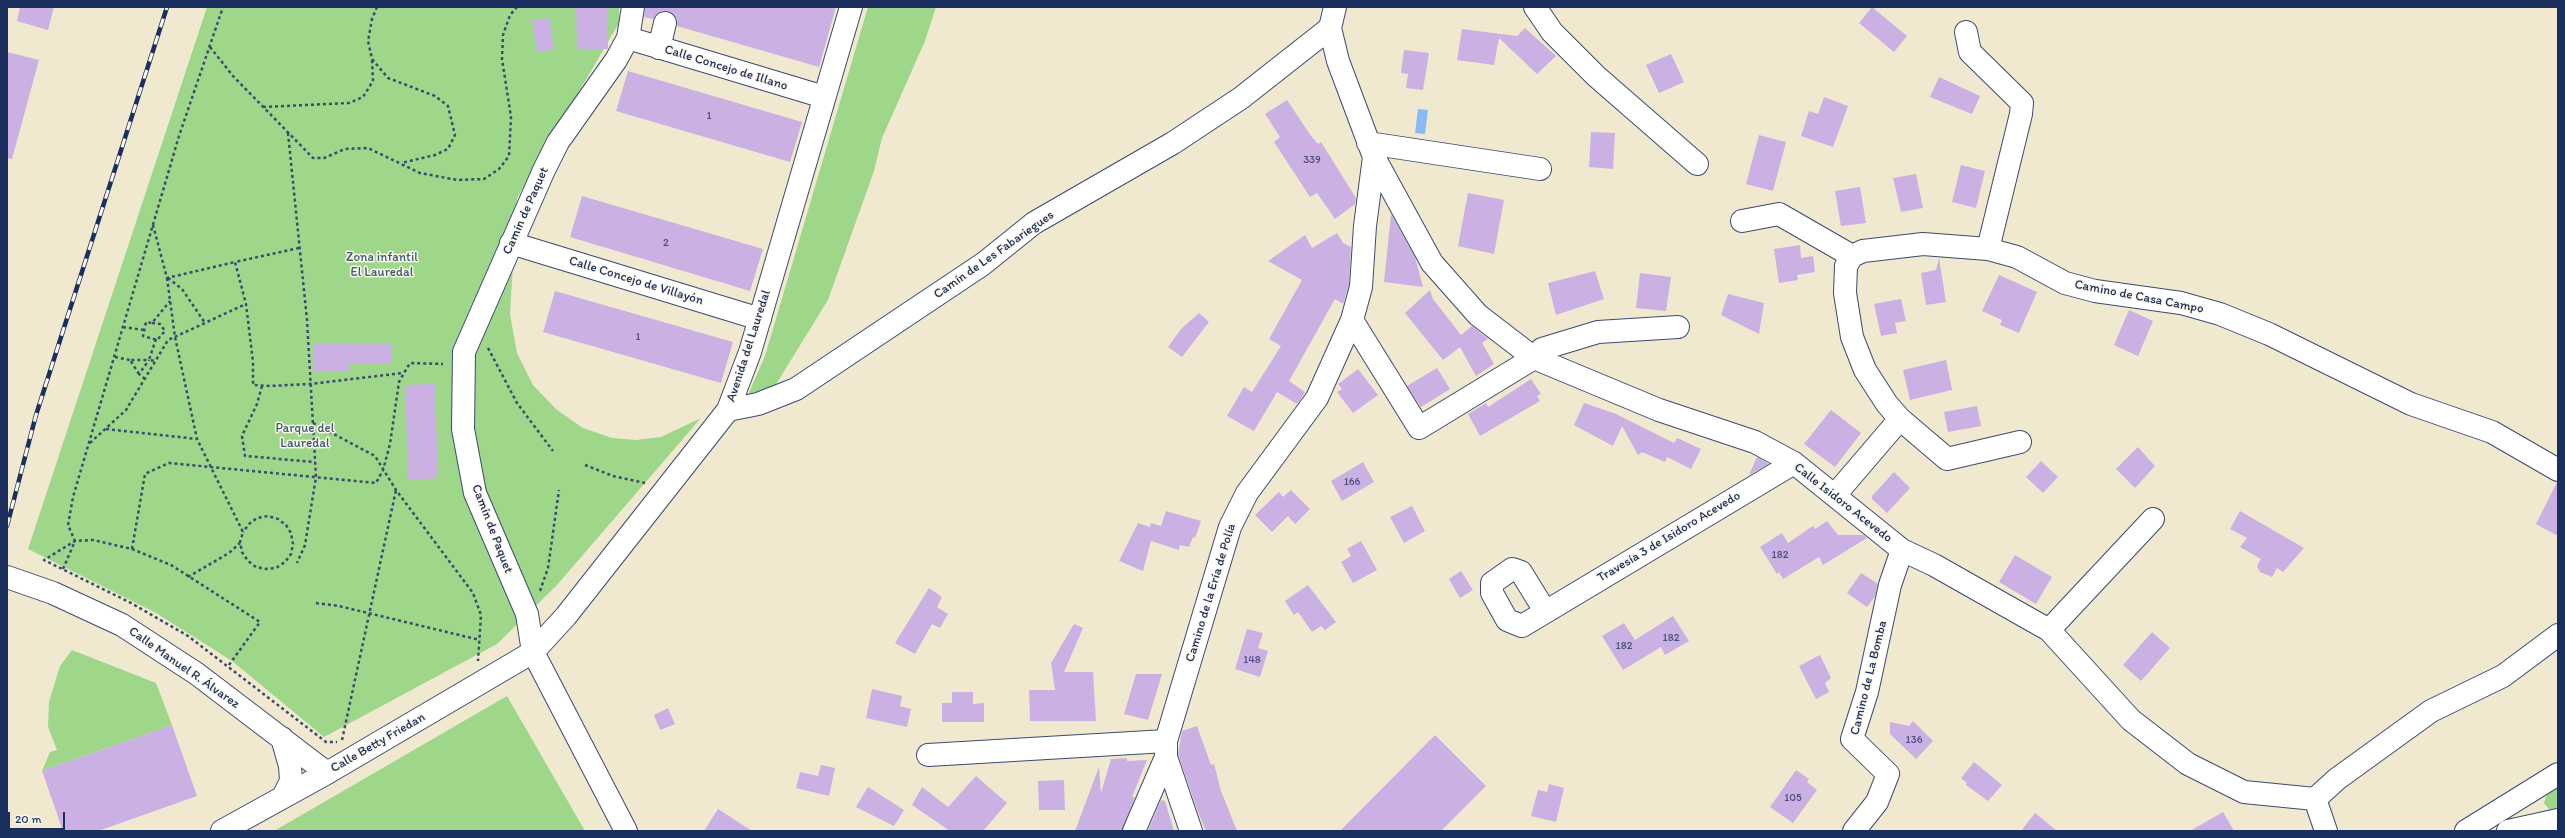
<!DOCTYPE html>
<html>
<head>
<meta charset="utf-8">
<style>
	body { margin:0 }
	#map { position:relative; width:2565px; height:838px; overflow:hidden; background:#f0e9d0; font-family:Itim,sans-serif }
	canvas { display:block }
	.frame { position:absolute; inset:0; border:8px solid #1b2f5e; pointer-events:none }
	.scale { position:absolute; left:8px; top:812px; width:57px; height:18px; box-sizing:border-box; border:2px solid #1b2f5e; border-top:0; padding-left:5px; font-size:12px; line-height:14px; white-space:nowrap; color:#1b2f5e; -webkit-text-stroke:3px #fbf7ec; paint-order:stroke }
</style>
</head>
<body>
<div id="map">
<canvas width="2565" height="838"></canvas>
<div class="frame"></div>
<div class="scale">20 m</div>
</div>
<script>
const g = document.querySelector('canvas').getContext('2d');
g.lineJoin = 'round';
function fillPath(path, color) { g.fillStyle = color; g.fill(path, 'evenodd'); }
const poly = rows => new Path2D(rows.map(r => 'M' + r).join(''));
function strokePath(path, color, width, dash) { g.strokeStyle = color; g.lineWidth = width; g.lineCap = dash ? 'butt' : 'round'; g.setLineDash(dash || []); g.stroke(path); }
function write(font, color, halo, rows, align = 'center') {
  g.font = font + ' Itim,sans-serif'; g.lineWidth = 3; g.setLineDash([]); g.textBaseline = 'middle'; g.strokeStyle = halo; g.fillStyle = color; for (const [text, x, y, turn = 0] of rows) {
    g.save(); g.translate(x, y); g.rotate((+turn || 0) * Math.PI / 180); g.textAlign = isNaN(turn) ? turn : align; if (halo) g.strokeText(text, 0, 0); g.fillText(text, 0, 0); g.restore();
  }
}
fillPath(poly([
	[207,7,619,7,619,23,517,198,510,314,517,353,533,385,557,410,583,428,612,438,636,440,661,437,701,418,557,585,497,644,324,737,232,661,156,613,28,549],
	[868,7,936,7,925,41,882,138,874,171,828,300,770,394,745,402,765,356],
	[72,650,156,683,172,725,42,771,50,752,57,750,48,727,49,702,60,666],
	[507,696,585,831,274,831],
	[2558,783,2558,814,2551,812,2544,803,2548,790]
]), '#9ed78a');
fillPath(poly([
	[1418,109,1428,110,1425,134,1415,133]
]), '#88baf5');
fillPath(poly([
	[20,7,54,7,48,30,17,21],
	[645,7,836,7,819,67,677,26,677,19,668,11,661,11,653,19,644,17],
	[1872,7,1907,36,1894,52,1859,23],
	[576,8,608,8,608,49,577,49],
	[549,18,554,49,537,52,532,20],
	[1525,28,1556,56,1537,74,1499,38,1494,65,1457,60,1462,29,1517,36],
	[1404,50,1429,53,1423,90,1406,88,1408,74,1401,73],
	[7,52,39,60,12,159,7,158],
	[1671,54,1684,82,1659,93,1646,65],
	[628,71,802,122,790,162,616,111],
	[1939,77,1980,96,1972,114,1930,97],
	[1824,97,1848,106,1833,147,1801,136,1809,111,1818,114],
	[1287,100,1311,136,1318,144,1321,142,1356,198,1355,204,1335,219,1317,193,1310,197,1274,142,1280,137,1265,114],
	[1591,132,1615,133,1613,169,1589,167],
	[1759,135,1786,142,1773,191,1746,184],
	[1961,165,1985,171,1976,208,1952,202],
	[1916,174,1923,208,1901,212,1893,178],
	[1860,187,1866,223,1841,226,1835,191],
	[1468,193,1504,200,1494,254,1458,246],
	[582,196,763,249,750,291,570,237],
	[1391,214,1415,257,1423,287,1384,282],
	[1337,233,1343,243,1351,247,1349,285,1343,304,1335,299,1289,381,1305,392,1300,400,1297,404,1277,392,1254,431,1227,416,1244,387,1252,392,1281,346,1269,339,1302,280,1268,261,1305,235,1312,248],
	[1800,245,1801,258,1813,256,1815,272,1797,275,1798,280,1779,283,1774,249],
	[1939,258,1946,302,1926,305,1921,273,1936,270],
	[1595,271,1604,299,1556,315,1548,283],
	[1640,273,1671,277,1666,311,1636,308],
	[1999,275,2037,292,2019,333,2000,325,2002,320,1982,311],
	[1430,290,1433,299,1461,335,1472,326,1488,339,1482,343,1494,364,1476,376,1460,347,1443,360,1405,313],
	[555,291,733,342,721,383,543,332],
	[1728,294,1764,303,1759,334,1721,315],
	[1901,299,1906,321,1895,323,1897,333,1881,336,1874,304],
	[2129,310,2153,321,2138,356,2114,345],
	[1199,313,1209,322,1182,357,1168,347,1181,329],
	[391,343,391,364,350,364,350,371,313,372,313,344],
	[1946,360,1952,390,1910,400,1903,370],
	[1437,368,1450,389,1421,407,1407,386],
	[1358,369,1378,395,1353,413,1337,392,1342,389,1338,384],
	[1531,379,1541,394,1537,396,1540,401,1480,436,1468,414,1486,403,1488,407],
	[435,384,438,478,408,480,405,385],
	[1584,403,1616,414,1674,443,1677,438,1701,449,1691,469,1667,457,1665,462,1642,452,1638,455,1622,426,1613,446,1574,425],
	[1977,406,1981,426,1948,432,1944,412],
	[1831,410,1861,433,1835,467,1804,444],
	[2138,447,2155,466,2135,488,2116,469],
	[1757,457,1769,464,1749,475],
	[2041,461,2058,477,2043,493,2026,477],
	[1363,462,1374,482,1342,501,1331,481],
	[1894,472,1910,488,1887,513,1872,499,1872,496],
	[2557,482,2558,482,2558,536,2536,524],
	[1291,490,1310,509,1295,524,1288,516,1272,532,1255,515,1279,492,1283,497],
	[1412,506,1425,531,1404,543,1390,517],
	[1166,511,1201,521,1195,538,1193,537,1189,547,1180,545,1179,550,1151,541,1143,571,1119,561,1138,523,1150,527,1151,523,1161,526],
	[2240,511,2304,548,2283,572,2277,568,2272,577,2260,572,2257,566,2261,559,2240,547,2247,538,2230,529],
	[1827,521,1838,535,1863,535,1867,538,1823,565,1819,557,1783,579,1779,572,1777,574,1760,547,1782,533,1788,543,1813,526,1815,529],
	[1361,541,1377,570,1353,583,1341,562,1351,556,1347,549],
	[2015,555,2052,577,2036,604,1999,582],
	[1461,571,1473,590,1460,598,1449,579],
	[1861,573,1878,584,1875,596,1867,607,1847,593],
	[1308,585,1336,622,1325,630,1321,626,1312,632,1298,612,1294,615,1285,601],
	[929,588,942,597,937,607,948,614,940,628,932,624,915,654,895,643],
	[1673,616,1689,641,1665,655,1661,647,1623,670,1602,636,1624,623,1635,640],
	[1074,624,1083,628,1064,672,1093,672,1096,721,1030,721,1029,690,1055,690,1051,663],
	[1247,629,1263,633,1258,648,1268,651,1260,677,1235,669],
	[2152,632,2170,648,2141,681,2123,665],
	[1820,655,1831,678,1825,683,1829,692,1816,699,1799,666],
	[1136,674,1162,674,1148,720,1124,714],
	[872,689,902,696,900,706,911,709,907,727,866,718],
	[952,692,973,692,973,704,984,703,984,722,942,722,942,703,952,703],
	[668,708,675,724,660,730,654,715],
	[1913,721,1933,741,1916,759,1890,734,1890,722,1909,726],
	[172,725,197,796,98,831,63,831,42,771],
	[1197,726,1211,765,1214,764,1221,791,1237,831,1206,831,1198,812,1178,754,1182,731],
	[1435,735,1486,786,1441,831,1340,831],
	[1127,758,1127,761,1147,760,1132,797,1135,797,1122,831,1075,831,1099,767,1101,793,1111,759],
	[1974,762,2002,785,1988,801,1966,785,1967,783,1961,778],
	[821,765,835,768,829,796,796,788,800,772,818,776],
	[1796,770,1809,779,1807,782,1817,790,1793,823,1770,807],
	[976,776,1007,803,983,831,950,831,912,805,922,787,948,807],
	[1064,780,1065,810,1039,810,1038,781],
	[1549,784,1564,788,1556,822,1531,816,1538,790,1547,792],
	[868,787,904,810,894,826,856,807],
	[1161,800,1165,801,1174,831,1148,831],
	[718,809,752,831,704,831],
	[2223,812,2234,831,2190,831],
	[2035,813,2057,831,2021,831]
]), '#cbb0e3');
const minor = poly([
	[1535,7,1552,32,1596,76,1697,164],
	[1966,32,1970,52,2022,103,2021,114,1988,249],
	[628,38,824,97],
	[659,48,665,23],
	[1368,143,1540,169],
	[1374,157,1432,263,1478,315,1534,358,1659,410,1755,442,1794,463,1902,550,1934,565,2049,630,2131,720,2188,764,2244,792,2315,799,2326,831],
	[1742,221,1779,214,1852,256],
	[511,243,760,319],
	[1352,320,1419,428,1534,358,1542,349,1598,332,1678,327],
	[728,410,758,404,796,389,983,264,1034,223,1173,143,1241,98,1330,28],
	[1900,419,1947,459,2020,442],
	[1835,495,1900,419,1887,404,1865,370,1852,337,1845,293,1846,266,1852,256,1863,251,1923,244,1988,249,2017,257,2065,283,2095,291,2181,303,2220,314,2269,334,2411,404,2492,432,2558,470],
	[7,577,53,593,122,625,197,674,327,773],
	[1545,611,1521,572,1512,569,1492,583,1492,593,1507,620,1522,626,1794,463],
	[2049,630,2153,519],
	[282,738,290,766,291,781,283,797],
	[928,755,1166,741],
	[2315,799,2337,779,2431,711,2503,676,2558,635],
	[222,831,327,773,533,652,566,616,728,410,750,352,851,7],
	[626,831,533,652,527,614,475,493,463,429,464,352,544,170,558,142,616,60,628,38,633,7],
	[1134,831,1166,757],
	[1191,831,1166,757,1166,741,1230,527,1247,493,1317,398,1352,320,1361,287,1365,226,1374,157,1338,61,1330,28,1335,7],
	[1854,831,1877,802,1888,774,1852,739,1867,692,1890,585,1902,550],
	[2466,831,2558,774],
	[2508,831,2558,820]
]);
strokePath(minor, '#3b4b6f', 24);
strokePath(poly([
	[377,7,372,19,368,41,372,59,388,78,435,96,448,106,455,135,448,149,435,155,401,163],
	[210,47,233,76,313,158,324,158,345,149,368,148,420,173,457,180,484,179,499,169,509,156,511,117,502,59,503,35,510,15,517,7],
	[263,107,349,103,363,97,373,81,372,59],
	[288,133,307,320,316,477,305,545,297,563],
	[153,225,167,278,235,262],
	[299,248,235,262,246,304,253,362,253,385,270,386,310,384,403,373],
	[167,278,175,337,197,439,243,532,240,542,242,552,248,561,256,567,266,569,276,568,285,562,291,554,293,544,291,533,286,525,278,519,268,516,257,518,249,524,243,532],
	[168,278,182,289,205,323],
	[152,323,160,324,165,331,157,340,143,336,146,322,152,323,170,301],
	[123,327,144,330],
	[156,339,149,360,156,361],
	[488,348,517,403,553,451],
	[115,357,130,360],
	[139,374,130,360,149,360],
	[145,379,139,374,149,360],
	[262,386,257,404,242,436,245,456,315,462],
	[313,423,375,456,396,490,473,593,481,615,478,661],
	[106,429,197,439],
	[90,443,126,410,168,340,246,304],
	[585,465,613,476,645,483],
	[132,549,145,474,169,463,376,483,383,470,390,444,399,382,404,373,410,363,443,364],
	[63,569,75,541,68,525,73,497,179,136,223,7],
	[188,577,229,553,240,543],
	[540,591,548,568,559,490],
	[316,603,339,606,480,640],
	[229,665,260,622,171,565,132,549,93,540,75,541,44,560,131,603,188,636,326,742,337,742],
	[342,740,396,490]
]), '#3b4b6f', 2.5, [3, 3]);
strokePath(minor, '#fff', 22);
const rail = poly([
	[7,526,36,415,167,7]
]);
strokePath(rail, '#1b2f5e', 4.5);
strokePath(rail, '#fbf7ec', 3, [9]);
write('11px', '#474f7f', null, [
	["1",709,116],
	["339",1312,160],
	["2",666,243],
	["1",638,337],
	["166",1352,482],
	["182",1780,555],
	["182",1671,638],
	["182",1624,646],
	["148",1252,660],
	["136",1914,740],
	["105",1793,798]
]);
write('13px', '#1b2f5e', '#fbf7ec', [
	["Calle Concejo de Illano",726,68,17],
	["Camín de Paquet",526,211,-66],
	["Camín de Les Fabariegues",994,255,-35],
	["Calle Concejo de Villayón",636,281,17],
	["Camino de Casa Campo",2139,297,11],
	["Avenida del Lauredal",749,346,-72],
	["Calle Isidoro Acevedo",1843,503,38],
	["Camín de Paquet",492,529,69],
	["Travesía 3 de Isidoro Acevedo",1669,537,-31],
	["Camino de la Ería de Polía",1211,593,-73],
	["Calle Manuel R. Álvarez",184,668,35],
	["Camino de La Bomba",1869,678,-76],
	["Calle Betty Friedan",378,743,-30]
]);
write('13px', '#3c5969', '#fbf7ec', [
	["Zona infantil",382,258],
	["El Lauredal",382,273],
	["Parque del",305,429],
	["Lauredal",305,444]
]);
</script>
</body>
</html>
